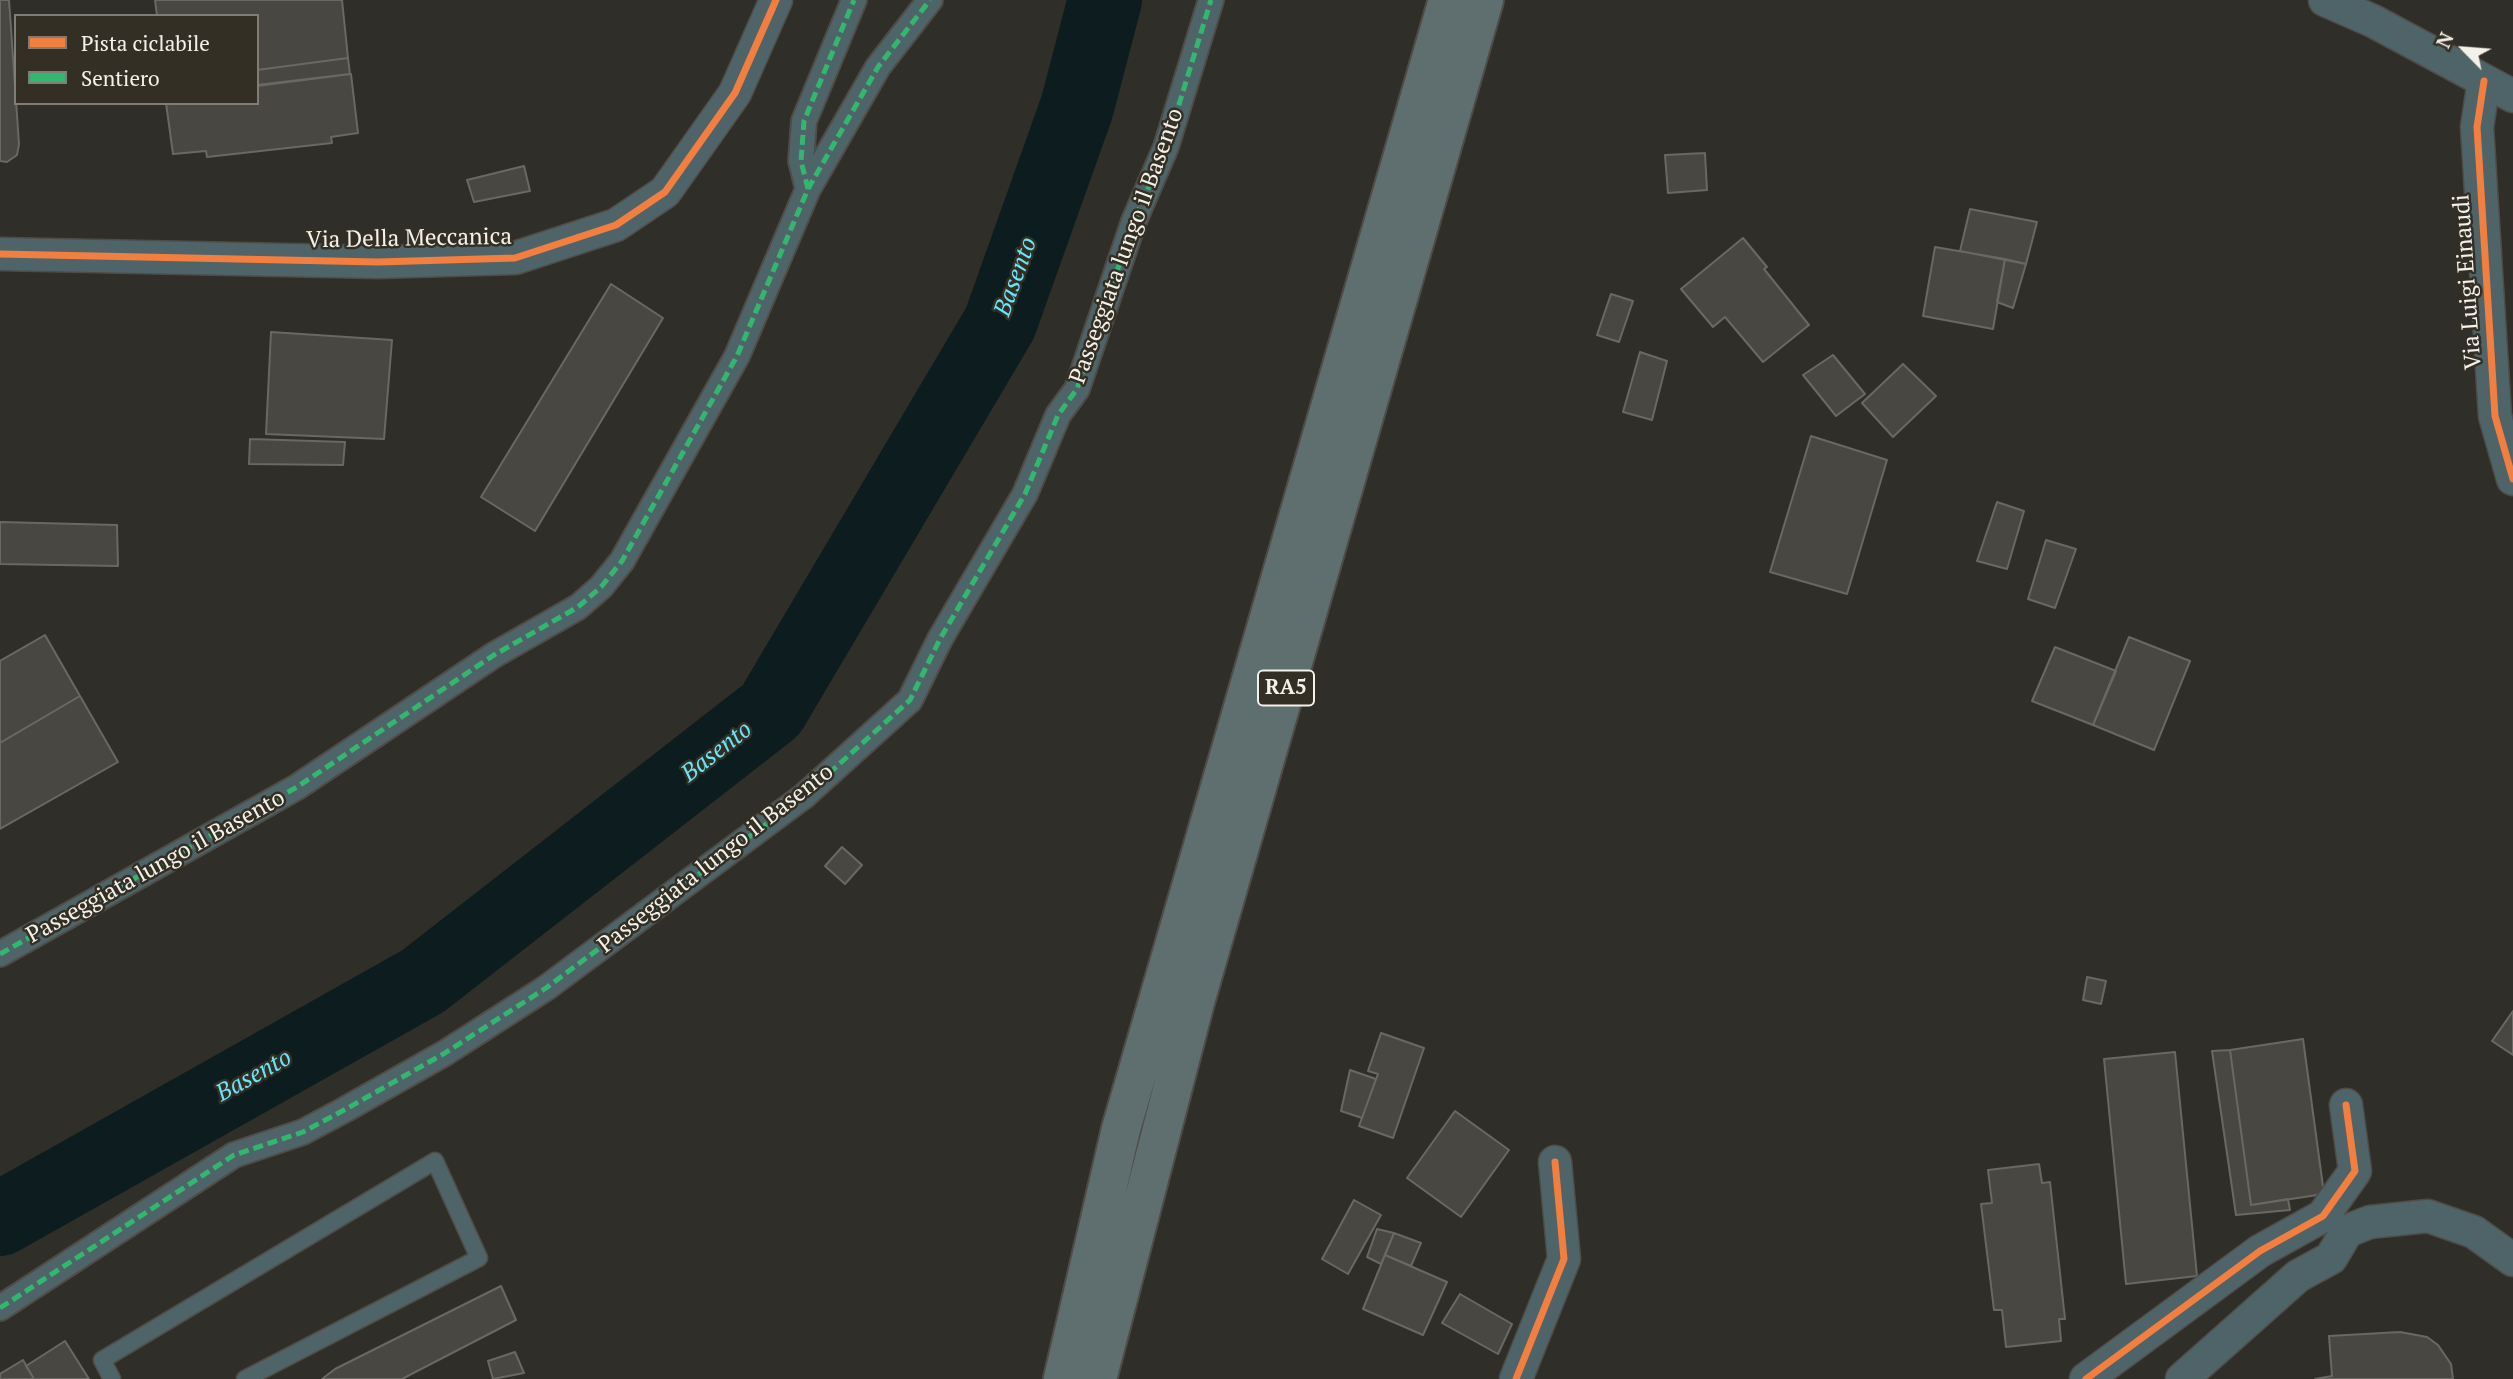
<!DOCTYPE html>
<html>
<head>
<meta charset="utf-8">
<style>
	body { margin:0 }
	#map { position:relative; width:2513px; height:1379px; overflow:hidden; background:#302e28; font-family:"PT Serif",serif }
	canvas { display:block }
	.legend { position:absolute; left:14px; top:14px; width:245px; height:91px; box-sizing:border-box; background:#342f25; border:2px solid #817d74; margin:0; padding:9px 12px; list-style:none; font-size:21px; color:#f4f1ea }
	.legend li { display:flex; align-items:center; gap:14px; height:35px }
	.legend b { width:35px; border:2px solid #817d74 }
	.north { position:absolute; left:2429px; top:14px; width:70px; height:70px; -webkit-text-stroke:5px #342f25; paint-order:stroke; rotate:295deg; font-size:19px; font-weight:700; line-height:28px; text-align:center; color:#f4f1ea }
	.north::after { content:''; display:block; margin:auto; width:24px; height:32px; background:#f4f1ea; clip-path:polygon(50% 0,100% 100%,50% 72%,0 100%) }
</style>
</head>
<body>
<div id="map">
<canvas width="2513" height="1379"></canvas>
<ul class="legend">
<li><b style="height:9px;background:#f27e40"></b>Pista ciclabile</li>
<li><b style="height:9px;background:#33b770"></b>Sentiero</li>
</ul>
<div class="north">N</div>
</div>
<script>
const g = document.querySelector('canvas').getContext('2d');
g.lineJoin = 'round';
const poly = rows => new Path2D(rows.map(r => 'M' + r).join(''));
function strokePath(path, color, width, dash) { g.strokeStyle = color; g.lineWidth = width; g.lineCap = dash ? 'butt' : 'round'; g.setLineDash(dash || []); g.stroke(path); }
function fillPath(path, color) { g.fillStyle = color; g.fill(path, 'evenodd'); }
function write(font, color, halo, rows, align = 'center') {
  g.font = font + ' "PT Serif",serif'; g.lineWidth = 5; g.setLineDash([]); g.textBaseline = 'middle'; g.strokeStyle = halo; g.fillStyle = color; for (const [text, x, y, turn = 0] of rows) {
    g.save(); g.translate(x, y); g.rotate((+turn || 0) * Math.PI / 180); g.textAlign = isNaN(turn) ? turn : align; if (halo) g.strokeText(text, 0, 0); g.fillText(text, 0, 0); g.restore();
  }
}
strokePath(poly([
	[0,1219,423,981,771,710,1000,323,1077,107,1105,0]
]), '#0d1c1e', 74);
const building = poly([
	[0,0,9,0,19,144,17,155,7,162,0,161,0,0],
	[155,0,342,0,348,58,257,70,257,16,157,16,155,0],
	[348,58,350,74,257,85,257,70,348,58],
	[351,74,358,133,331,137,332,143,207,157,206,151,173,154,166,103,257,103,257,86,351,74],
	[1705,153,1707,190,1668,193,1665,155,1705,153],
	[524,166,530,191,474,202,467,180,524,166],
	[1970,209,2037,222,2026,264,1960,251,1970,209],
	[1743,238,1767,267,1764,269,1809,325,1763,362,1725,317,1713,327,1681,289,1743,238],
	[1935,247,2005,259,1993,329,1923,316,1935,247],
	[2005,259,2026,264,2013,308,1997,302,2005,259],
	[611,284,663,318,535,531,481,497,611,284],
	[1611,294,1633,301,1619,342,1597,335,1611,294],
	[271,332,392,340,384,439,266,434,271,332],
	[1640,352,1667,361,1652,420,1623,412,1640,352],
	[1833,355,1865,394,1836,416,1803,375,1833,355],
	[1903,364,1936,396,1893,437,1862,403,1903,364],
	[1811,436,1887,460,1847,594,1770,572,1811,436],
	[250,439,345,442,343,465,249,464,250,439],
	[1997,502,2024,511,2007,569,1977,561,1997,502],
	[0,522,117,525,118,566,0,564,0,522],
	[2046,540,2076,549,2055,608,2028,599,2046,540],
	[45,635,80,696,0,743,0,661,45,635],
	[2129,637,2190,661,2154,750,2093,725,2129,637],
	[2055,647,2116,671,2093,725,2032,701,2055,647],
	[80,696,118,762,0,829,0,743,80,696],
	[842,847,862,865,845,884,825,866,842,847],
	[2087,977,2106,981,2101,1004,2083,1000,2087,977],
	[2513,1011,2513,1055,2492,1041,2513,1011],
	[1381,1033,1424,1048,1393,1138,1359,1126,1378,1074,1368,1071,1381,1033],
	[2303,1039,2324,1194,2251,1205,2230,1050,2303,1039],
	[2230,1050,2251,1205,2288,1199,2290,1210,2236,1215,2212,1051,2230,1050],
	[2175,1052,2197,1276,2126,1284,2104,1059,2175,1052],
	[1350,1070,1376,1079,1362,1118,1341,1111,1350,1070],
	[1455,1111,1509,1150,1461,1217,1407,1178,1455,1111],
	[2039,1164,2042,1183,2050,1182,2065,1319,2059,1319,2061,1341,2006,1347,2002,1310,1994,1310,1981,1204,1992,1203,1988,1170,2039,1164],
	[1354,1200,1381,1215,1348,1274,1322,1259,1354,1200],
	[1377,1229,1394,1233,1381,1264,1367,1257,1377,1229],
	[1394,1233,1421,1243,1411,1266,1385,1255,1394,1233],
	[1385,1255,1447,1282,1423,1335,1363,1309,1385,1255],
	[501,1286,516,1320,402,1379,322,1379,335,1369,501,1286],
	[1460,1294,1512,1324,1498,1354,1442,1323,1460,1294],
	[2400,1332,2427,1337,2438,1345,2451,1364,2453,1379,2315,1379,2332,1376,2329,1336,2400,1332],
	[65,1341,89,1379,34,1379,26,1366,65,1341],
	[515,1352,524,1373,493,1379,488,1361,515,1352],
	[23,1360,34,1379,0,1379,0,1374,23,1360]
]);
fillPath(building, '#494742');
strokePath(building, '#6a6863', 2);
const service = poly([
	[112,1379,102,1360,435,1161,479,1258,245,1379]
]);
const pedestrian = poly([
	[808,189,801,161,804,121,854,0],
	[0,954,297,787,494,655,578,607,601,587,622,561,737,356,808,189,878,67,930,0],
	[0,1308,234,1155,303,1132,346,1109,445,1053,546,988,804,796,910,700,940,639,1025,494,1058,415,1077,389,1134,221,1166,147,1211,0]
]);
const minor = poly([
	[2325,0,2373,21,2513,96],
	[2484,81,2477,127,2495,416,2513,479],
	[0,254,378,262,515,258,616,225,665,192,735,93,776,0],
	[1516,1379,1564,1259,1555,1162],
	[2086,1379,2260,1251,2323,1216,2355,1171,2346,1105],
	[2182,1379,2298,1276,2331,1258,2347,1231,2370,1222,2428,1216,2474,1232,2513,1260]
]);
const motorway = poly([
	[1063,1379,1121,1129,1448,0],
	[1097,1379,1195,1002,1484,0]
]);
strokePath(service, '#4f4c48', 19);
strokePath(pedestrian, '#4f4c48', 28);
strokePath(minor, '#4f4c48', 35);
strokePath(motorway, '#4f4c48', 42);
strokePath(service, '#4f6469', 16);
strokePath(pedestrian, '#4f6469', 24);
strokePath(minor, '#4f6469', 32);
strokePath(motorway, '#5f6e6f', 38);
strokePath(poly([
	[808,189,801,161,804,121,854,0],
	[0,954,297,787,494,655,578,607,601,587,622,561,737,356,808,189,878,67,930,0],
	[0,1308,234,1155,303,1132,346,1109,445,1053,546,988,804,796,910,700,940,639,1025,494,1058,415,1077,389,1134,221,1166,147,1211,0]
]), '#33b770', 5, [10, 5]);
strokePath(poly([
	[2484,81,2477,127,2495,416,2513,479],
	[0,254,378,262,515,258,616,225,665,192,735,93,776,0],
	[1516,1379,1564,1259,1555,1162],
	[2086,1379,2260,1251,2323,1216,2355,1171,2346,1105]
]), '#f27e40', 7);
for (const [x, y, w] of [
	[1286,688,56]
]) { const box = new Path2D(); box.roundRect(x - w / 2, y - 17.5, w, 35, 5); g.fillStyle = '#342f25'; g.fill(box); strokePath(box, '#f4f1ea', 2); }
write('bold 21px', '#f4f1ea', null, [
	["RA5",1286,688]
]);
write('23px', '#f4f1ea', '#342f25', [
	["Via Della Meccanica",409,239,-1],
	["Passeggiata lungo il Basento",1127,246,-70],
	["Via Luigi Einaudi",2468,282,-94],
	["Passeggiata lungo il Basento",716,859,-38],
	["Passeggiata lungo il Basento",156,867,-29]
]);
write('italic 24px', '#68e7fb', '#342f25', [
	["Basento",1016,277,-70],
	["Basento",717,752,-38],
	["Basento",254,1076,-29]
]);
</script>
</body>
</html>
